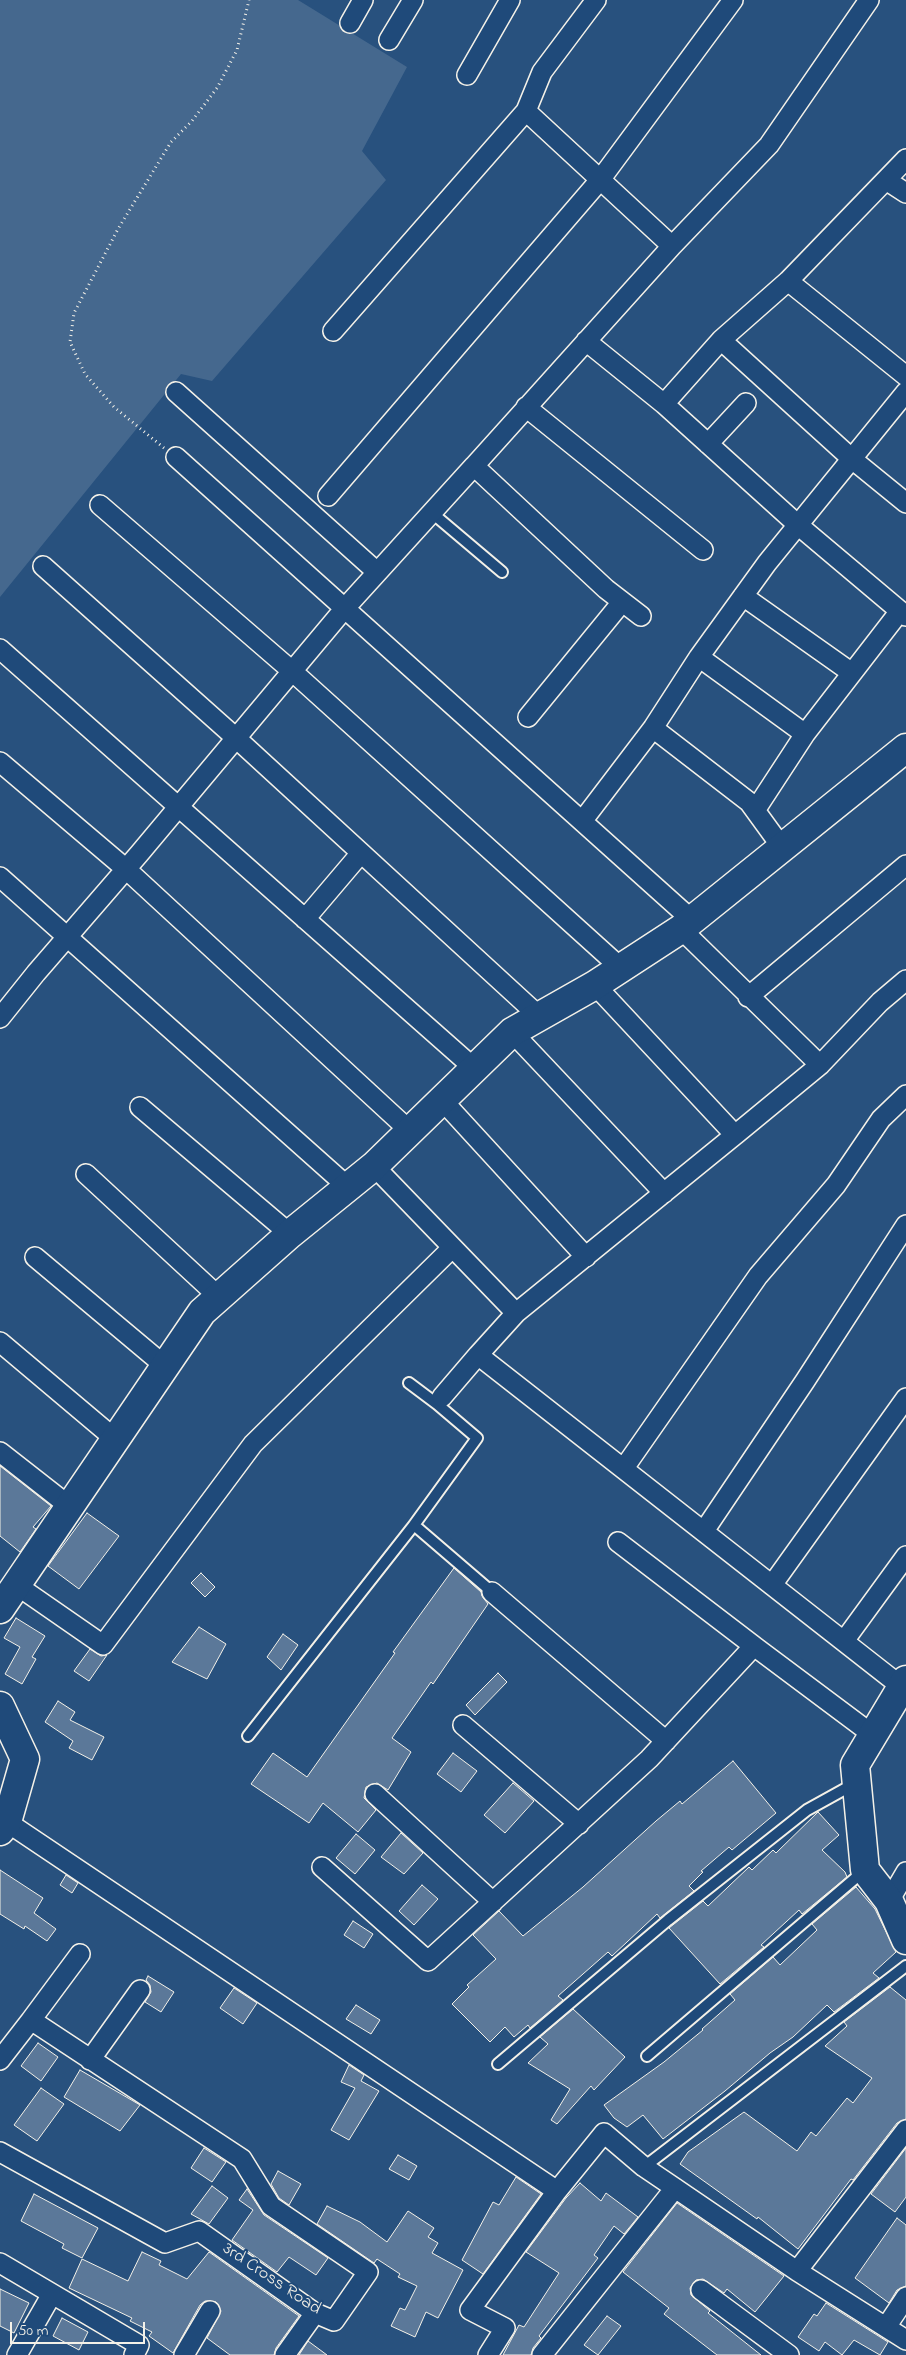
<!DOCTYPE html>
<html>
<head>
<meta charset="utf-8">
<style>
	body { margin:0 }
	#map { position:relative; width:906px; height:2355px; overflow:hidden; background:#28517e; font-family:"Indie Flower",sans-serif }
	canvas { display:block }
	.scale { position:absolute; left:10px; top:2322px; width:135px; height:22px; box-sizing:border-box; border:2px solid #f4f1e8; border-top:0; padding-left:6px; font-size:15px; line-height:18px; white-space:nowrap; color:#f4f1e8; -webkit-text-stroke:4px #1f4a7a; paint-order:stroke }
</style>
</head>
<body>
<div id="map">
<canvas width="906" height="2355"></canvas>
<div class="scale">50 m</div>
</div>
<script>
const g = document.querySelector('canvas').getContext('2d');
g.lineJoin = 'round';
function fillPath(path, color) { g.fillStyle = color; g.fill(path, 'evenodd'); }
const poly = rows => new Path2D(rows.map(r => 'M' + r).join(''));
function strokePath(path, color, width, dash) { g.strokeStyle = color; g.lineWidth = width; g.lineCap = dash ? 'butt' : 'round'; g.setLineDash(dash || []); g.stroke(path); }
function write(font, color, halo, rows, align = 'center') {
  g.font = font + ' "Indie Flower",sans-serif'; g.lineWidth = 4; g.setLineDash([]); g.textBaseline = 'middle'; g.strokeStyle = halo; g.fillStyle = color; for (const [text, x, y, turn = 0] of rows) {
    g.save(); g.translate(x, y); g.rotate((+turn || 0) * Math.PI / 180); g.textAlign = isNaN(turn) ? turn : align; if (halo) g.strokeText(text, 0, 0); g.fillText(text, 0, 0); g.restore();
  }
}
fillPath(poly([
	[0,0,298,0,407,67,362,151,386,180,212,381,181,374,0,597]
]), '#45688e');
const building = poly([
	[0,1466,51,1506,33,1527,36,1529,20,1552,0,1536,0,1466],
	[87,1513,119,1536,79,1589,48,1566,87,1513],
	[454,1568,481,1592,482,1596,488,1604,433,1684,431,1682,392,1738,411,1752,388,1790,377,1783,366,1787,364,1798,376,1810,358,1832,323,1803,309,1823,251,1784,273,1753,307,1777,395,1653,393,1652,454,1568],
	[201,1573,215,1587,205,1597,191,1583,201,1573],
	[16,1618,45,1636,32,1657,36,1659,22,1684,5,1674,20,1647,4,1638,16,1618],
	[199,1627,226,1644,207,1679,172,1662,199,1627],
	[283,1634,298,1645,281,1670,267,1657,283,1634],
	[90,1649,101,1656,107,1655,89,1681,74,1671,90,1649],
	[498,1673,507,1682,475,1715,466,1705,498,1673],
	[58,1701,75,1712,70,1720,104,1737,92,1760,69,1748,73,1741,45,1722,58,1701],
	[453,1753,477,1771,461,1792,437,1774,453,1753],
	[733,1761,776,1813,732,1850,729,1847,701,1871,703,1872,689,1886,694,1891,660,1918,657,1914,612,1956,608,1952,558,1996,563,2000,530,2028,528,2025,514,2037,505,2027,490,2042,452,2004,469,1987,467,1985,496,1959,473,1935,499,1911,523,1936,583,1887,656,1821,680,1801,682,1804,733,1761],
	[513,1783,534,1801,505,1833,484,1815,513,1783],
	[818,1812,839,1835,822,1850,845,1872,847,1877,802,1914,799,1910,761,1945,764,1947,720,1984,669,1928,703,1901,708,1906,749,1867,752,1870,773,1850,776,1853,818,1812],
	[401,1833,423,1853,404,1874,381,1857,401,1833],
	[356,1834,375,1850,355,1874,336,1858,356,1834],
	[0,1870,43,1898,34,1913,56,1929,47,1941,25,1926,24,1929,0,1914,0,1870],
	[66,1875,78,1883,72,1893,60,1885,66,1875],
	[422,1885,438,1899,414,1925,399,1911,422,1885],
	[856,1887,875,1909,896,1952,873,1973,879,1978,834,2012,827,2005,793,2037,770,2053,725,2091,663,2139,643,2115,627,2127,614,2118,604,2105,664,2062,703,2030,702,2029,735,2000,730,1994,773,1957,780,1965,817,1930,812,1924,856,1887],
	[353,1921,373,1934,364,1948,344,1935,353,1921],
	[148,1976,174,1992,161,2012,145,2002,151,1992,150,1985,146,1980,148,1976],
	[890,1987,906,2000,906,2119,897,2123,853,2180,851,2179,798,2249,758,2217,757,2219,680,2164,688,2152,744,2112,797,2151,811,2132,816,2136,847,2098,853,2103,872,2078,825,2046,847,2026,844,2022,890,1987],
	[234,1988,257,2003,243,2024,220,2008,234,1988],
	[356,2005,380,2020,371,2034,346,2019,356,2005],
	[573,2009,625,2057,594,2090,591,2086,557,2124,551,2120,570,2089,528,2063,548,2044,540,2037,573,2009],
	[38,2043,58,2057,41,2081,21,2066,38,2043],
	[349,2065,364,2075,361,2081,379,2091,349,2140,331,2130,355,2088,341,2082,349,2065],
	[80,2070,140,2105,120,2131,64,2097,80,2070],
	[41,2088,64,2104,37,2141,14,2125,41,2088],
	[204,2148,226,2162,212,2182,191,2168,204,2148],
	[906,2148,906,2197,895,2212,871,2194,906,2148],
	[398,2155,417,2166,409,2180,389,2169,398,2155],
	[278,2171,301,2184,289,2205,279,2198,271,2184,278,2171],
	[516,2177,541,2194,483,2274,462,2260,493,2202,499,2205,516,2177],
	[580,2183,601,2201,606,2193,638,2217,624,2234,614,2226,594,2255,598,2258,539,2336,541,2338,533,2348,531,2355,503,2355,519,2325,524,2327,559,2273,526,2252,566,2198,580,2183],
	[212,2186,228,2198,209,2224,191,2214,212,2186],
	[247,2189,264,2215,328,2258,316,2275,289,2257,277,2272,232,2240,253,2210,239,2200,247,2189],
	[34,2194,98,2228,82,2258,62,2248,64,2244,21,2221,34,2194],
	[677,2203,784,2276,755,2312,727,2289,724,2293,703,2279,696,2280,690,2288,691,2295,710,2311,708,2313,761,2355,717,2355,664,2314,669,2308,623,2272,677,2203],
	[327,2206,360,2222,387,2242,408,2211,434,2228,428,2237,438,2243,432,2253,463,2270,438,2318,426,2312,415,2337,391,2326,400,2308,405,2310,417,2286,398,2277,400,2274,377,2259,374,2263,317,2224,327,2206],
	[897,2218,906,2225,906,2286,897,2290,889,2303,855,2278,897,2218],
	[142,2252,161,2261,159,2265,187,2279,209,2252,299,2316,276,2348,274,2355,230,2355,207,2338,221,2311,216,2302,205,2301,200,2305,173,2353,149,2336,152,2332,130,2321,132,2318,69,2288,82,2259,128,2281,142,2252],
	[0,2289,29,2303,14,2333,0,2326,0,2289],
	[826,2303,888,2342,880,2355,854,2340,842,2355,825,2342,819,2351,798,2337,814,2314,817,2316,826,2303],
	[607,2316,621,2326,598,2355,584,2345,607,2316],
	[62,2318,88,2332,79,2350,53,2336,62,2318],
	[308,2341,327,2355,299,2355,308,2341]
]);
fillPath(building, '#5b7899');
strokePath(building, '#f4f1e8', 1);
const lane = poly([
	[431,512,502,572],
	[409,1383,437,1404,477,1438,414,1525,492,1592],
	[248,1736,414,1525],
	[647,2056,865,1870],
	[498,2064,668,1920,807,1810,854,1784],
	[644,2167,906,1966]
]);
const street = poly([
	[596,0,542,72,526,111,672,246,474,466,606,589,641,616],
	[350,23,363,0],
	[389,40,413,0],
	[467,75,510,0],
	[906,159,788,281,906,376],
	[886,180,906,193],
	[672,246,769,145,869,0],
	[333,331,526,111],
	[721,340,788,281],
	[586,341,664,404,721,340,852,459,906,503],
	[176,392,377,572],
	[664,404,798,525,906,616],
	[526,407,703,550],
	[708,444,746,403],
	[176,457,692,920],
	[328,496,600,180,733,0],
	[100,505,292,671,621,968],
	[43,566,236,738,540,1017],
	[743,596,852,673],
	[0,649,475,1069],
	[699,657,805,734,900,611],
	[528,717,622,602],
	[653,728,749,802,781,846],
	[0,762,126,869,410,1131],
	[756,809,805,734],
	[583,820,653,728,699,657,767,563,906,392],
	[0,877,348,1187],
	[305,919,361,853],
	[681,929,820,1065,880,1002,906,980],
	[595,985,735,1135,820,1065],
	[748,997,906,865],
	[0,1018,36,973,139,854,345,608,474,466],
	[512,1032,664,1193],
	[442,1100,586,1257],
	[140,1107,290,1234],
	[374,1166,516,1313,478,1355,902,1687],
	[86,1174,219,1297],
	[35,1257,165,1366],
	[516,1313,735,1135],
	[0,1342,115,1439],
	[442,1397,478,1355],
	[0,1452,69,1506],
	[624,1468,758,1276,836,1185,881,1119,906,1095],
	[704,1531,805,1381,906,1225],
	[15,1584,103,1645,253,1444,452,1248],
	[772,1585,906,1398],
	[492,1592,666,1741],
	[844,1641,906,1556],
	[754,1646,873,1735],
	[463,1725,579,1824],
	[375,1794,493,1902],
	[7,1822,557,2191,604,2133,644,2167,675,2188,797,2271,906,2340],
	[322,1867,428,1961,649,1759,754,1646,618,1542],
	[889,1901,906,1872],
	[31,2020,80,1954],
	[0,2060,31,2020,242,2159,271,2206,368,2272,334,2321,315,2313,199,2231,165,2243,0,2152],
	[90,2060,140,1990],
	[0,2263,139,2345,134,2355],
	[797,2271,906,2130],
	[701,2290,789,2355],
	[886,2327,906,2297],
	[17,2355,52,2294],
	[184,2355,210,2311],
	[285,2355,315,2313],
	[488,2355,505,2328,470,2310,557,2191],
	[542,2355,675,2188]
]);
const secondary = poly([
	[0,1609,202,1312,290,1234,374,1166,512,1032,595,985,681,929,906,748],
	[906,1680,855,1765,865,1870,889,1901,906,1940],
	[0,1706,25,1759,7,1822,0,1831]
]);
strokePath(lane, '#f4f1e8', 14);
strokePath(street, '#f4f1e8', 22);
strokePath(secondary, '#f4f1e8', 31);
strokePath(poly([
	[164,448,114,407,85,374,70,342,74,313,118,229,171,142,192,121,217,88,237,50,249,0]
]), '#f4f1e8', 3, [1, 4]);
strokePath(lane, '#1f4a7a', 10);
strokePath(street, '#1f4a7a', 19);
strokePath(secondary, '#1f4a7a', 28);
write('18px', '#f4f1e8', '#1f4a7a', [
	["3rd Cross Road",271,2280,34]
]);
</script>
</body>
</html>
